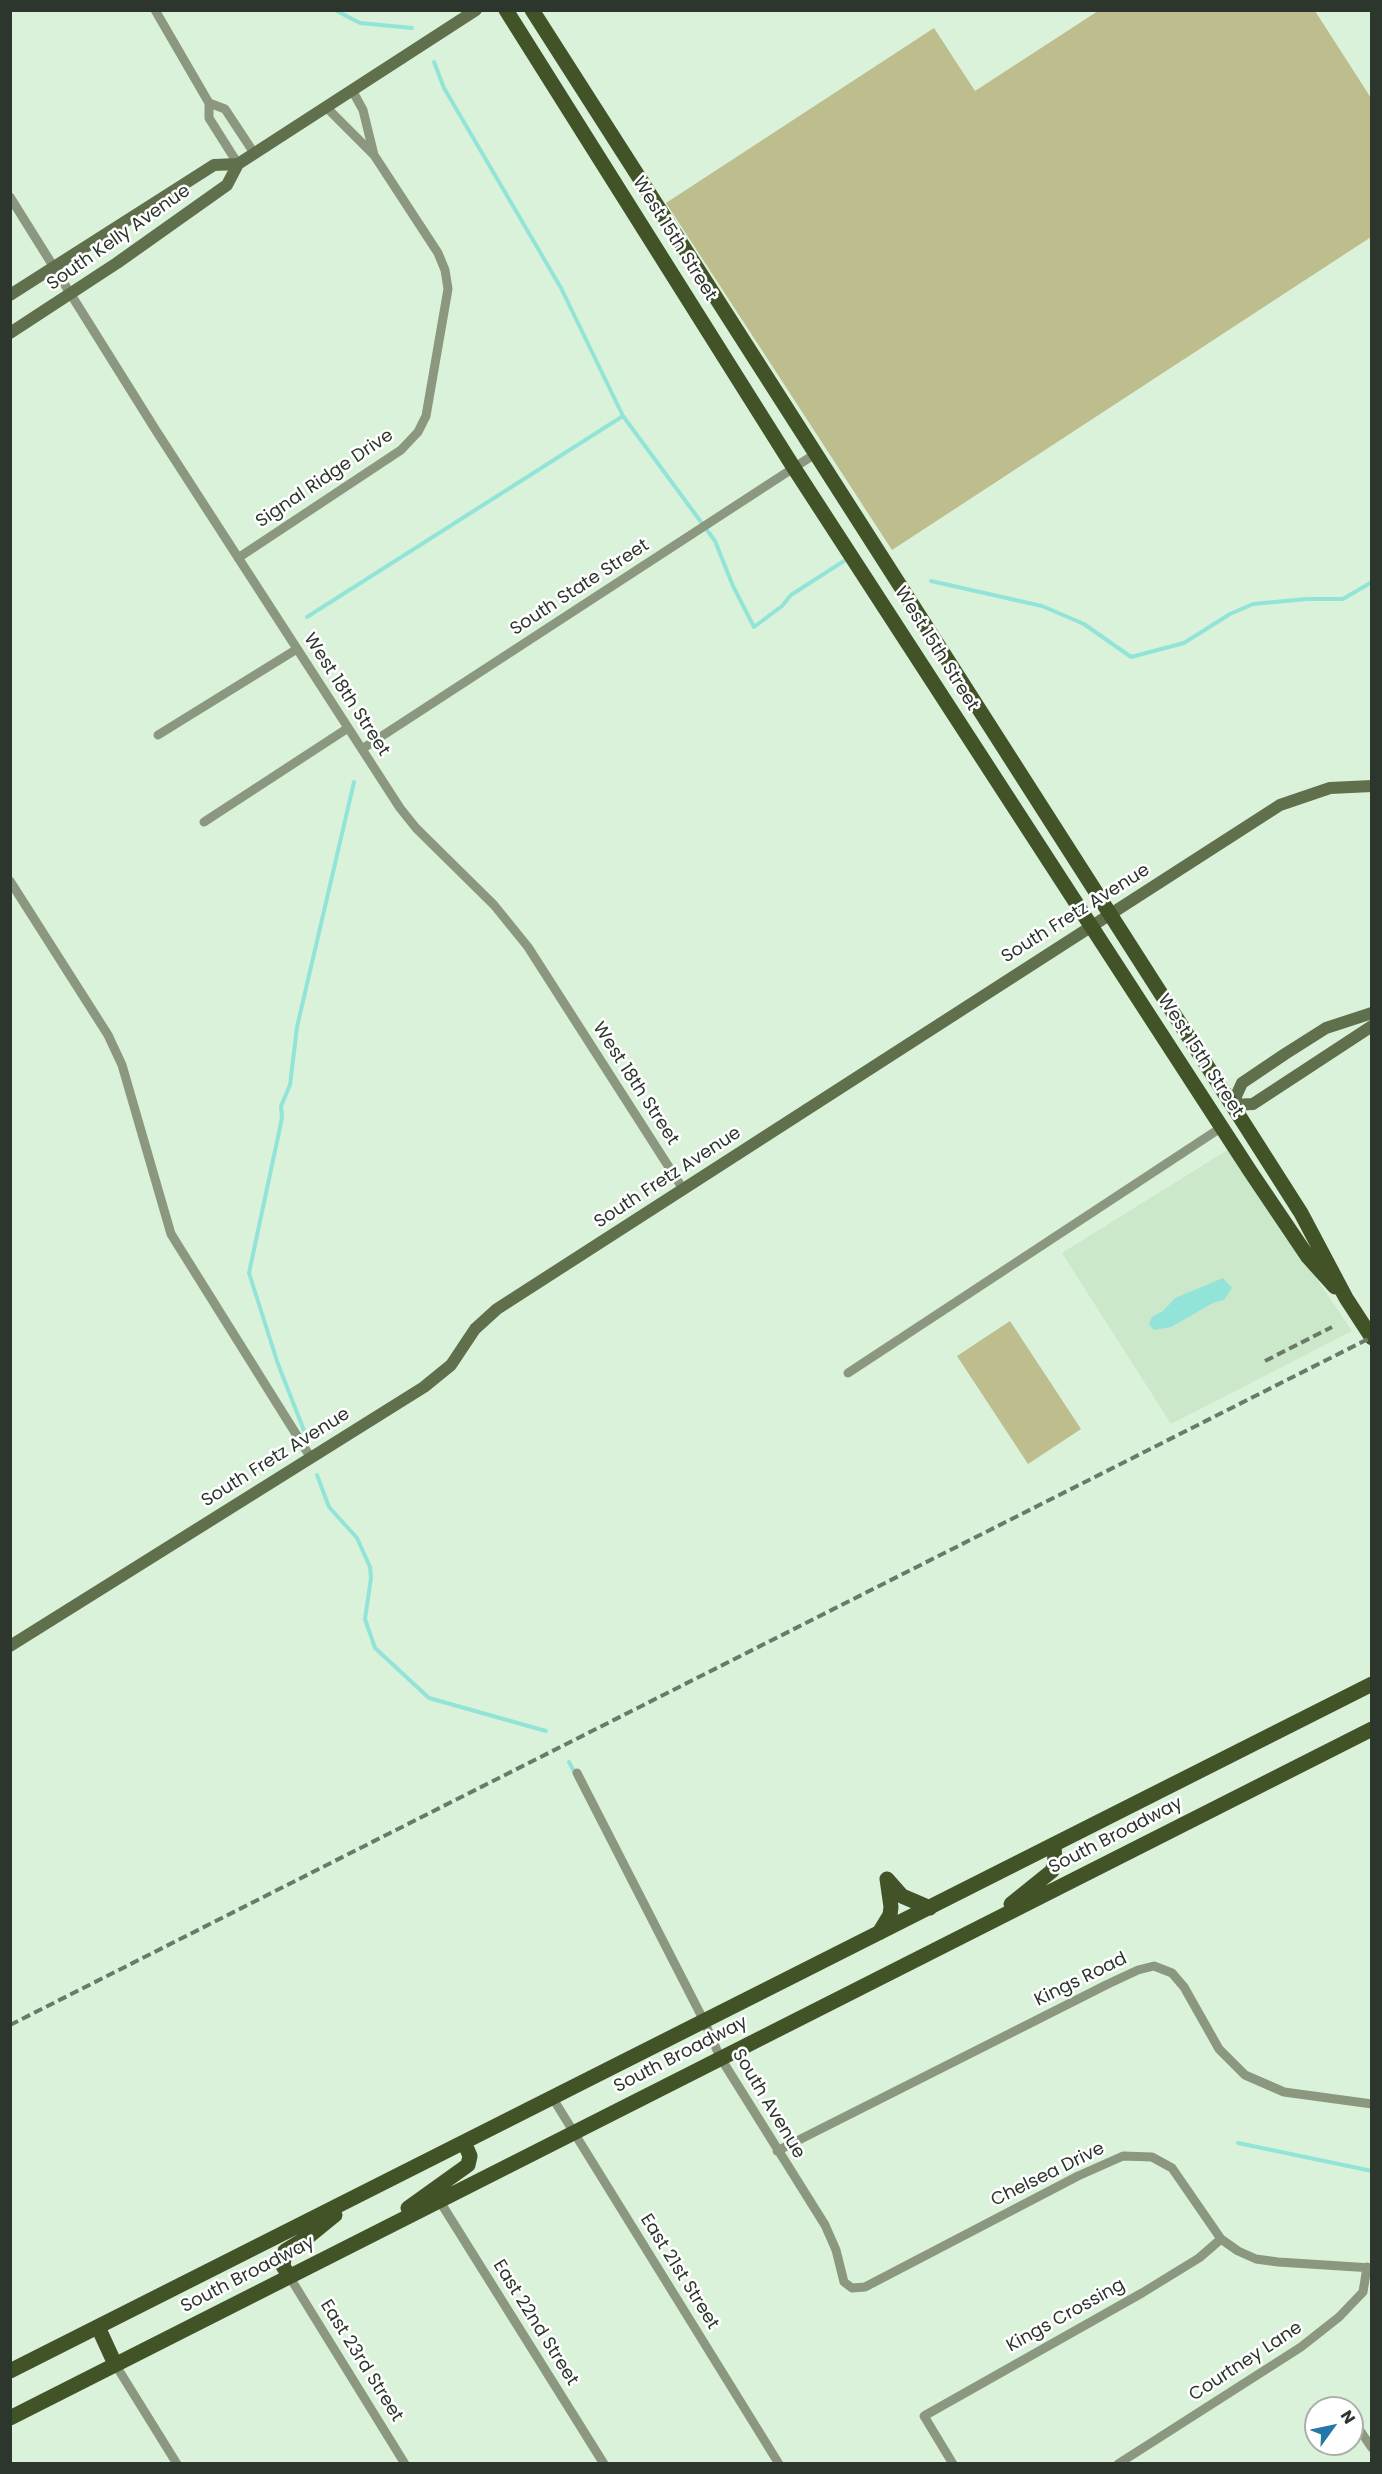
<!DOCTYPE html>
<html>
<head>
<meta charset="utf-8">
<style>
	body { margin:0 }
	#map { position:relative; width:1382px; height:2474px; overflow:hidden; background:#daf2da; font-family:Poppins,sans-serif }
	canvas { display:block }
	.frame { position:absolute; inset:0; border:12px solid #2d362d; pointer-events:none }
	.north { position:absolute; left:1304px; top:2396px; width:60px; height:60px; box-sizing:border-box; background:#fff; border:2px solid #abafab; border-radius:50%; rotate:57deg; font-size:16px; font-weight:700; line-height:24px; text-align:center; color:#2d362d }
	.north::after { content:''; display:block; margin:auto; width:21px; height:27px; background:#2577a8; clip-path:polygon(50% 0,100% 100%,50% 72%,0 100%) }
</style>
</head>
<body>
<div id="map">
<canvas width="1382" height="2474"></canvas>
<div class="frame"></div>
<div class="north">N</div>
</div>
<script>
const g = document.querySelector('canvas').getContext('2d');
g.lineJoin = 'round';
function fillPath(path, color) { g.fillStyle = color; g.fill(path, 'evenodd'); }
const poly = rows => new Path2D(rows.map(r => 'M' + r).join(''));
function strokePath(path, color, width, dash) { g.strokeStyle = color; g.lineWidth = width; g.lineCap = dash ? 'butt' : 'round'; g.setLineDash(dash || []); g.stroke(path); }
function write(font, color, halo, rows, align = 'center') {
  g.font = font + ' Poppins,sans-serif'; g.lineWidth = 5; g.setLineDash([]); g.textBaseline = 'middle'; g.strokeStyle = halo; g.fillStyle = color; for (const [text, x, y, turn = 0] of rows) {
    g.save(); g.translate(x, y); g.rotate((+turn || 0) * Math.PI / 180); g.textAlign = isNaN(turn) ? turn : align; if (halo) g.strokeText(text, 0, 0); g.fillText(text, 0, 0); g.restore();
  }
}
fillPath(poly([
	[1229,1149,1352,1331,1171,1424,1062,1253]
]), '#cbe8cb');
fillPath(poly([
	[1098,11,1315,11,1371,98,1371,237,892,550,666,203,934,28,975,91],
	[1010,1321,1081,1429,1028,1464,957,1356]
]), '#bdbd8e');
fillPath(poly([
	[1223,1278,1232,1288,1224,1300,1213,1303,1171,1327,1154,1330,1149,1324,1152,1317,1163,1311,1175,1298]
]), '#93e4d8');
strokePath(poly([
	[335,10,360,23,412,28],
	[434,62,444,88,561,288,623,416,715,541,733,586,754,627,782,606,791,595,844,561],
	[931,581,1042,606,1084,624,1131,657,1184,643,1230,614,1253,604,1307,599,1343,599,1372,582],
	[307,617,623,416],
	[305,1433,278,1364,249,1273,282,1118,281,1106,290,1085,297,1027,354,782],
	[317,1475,329,1507,357,1538,370,1567,371,1578,365,1619,375,1648,429,1698,546,1731],
	[569,1762,576,1775],
	[1238,2143,1372,2171]
]), '#93e4d8', 4);
strokePath(poly([
	[155,10,209,103],
	[352,90,363,110,374,155],
	[238,164,209,118,209,103,225,109,254,153],
	[10,197,155,429,400,808,416,828,494,905,528,947,683,1189],
	[238,558,401,450,418,432,426,416,448,289,445,270,438,253,374,155,326,107],
	[158,735,297,649],
	[362,749,815,454],
	[204,822,348,728],
	[10,881,108,1035,122,1065,171,1234,311,1458],
	[848,1373,1222,1127],
	[577,1773,704,2021,720,2057,825,2225,836,2250,844,2282,852,2288,865,2287,1078,2176,1123,2156,1152,2157,1172,2168,1221,2239,1238,2251,1256,2259,1278,2262,1372,2268],
	[552,2097,779,2464],
	[777,2151,1108,1984,1138,1970,1154,1966,1172,1973,1184,1987,1219,2049,1245,2075,1284,2092,1372,2104],
	[439,2200,604,2464],
	[289,2276,405,2464],
	[115,2364,177,2464],
	[1343,2405,1345,2408],
	[1352,2419,1372,2448],
	[953,2464,924,2416,1142,2293,1199,2258,1221,2239],
	[1118,2464,1301,2347,1339,2317,1363,2292,1367,2267]
]), '#8c977f', 9);
strokePath(poly([
	[10,295,214,165,238,164],
	[10,333,117,263,227,185,238,164,476,10],
	[1372,1013,1326,1028,1285,1054,1242,1083,1232,1105,1253,1104,1372,1026],
	[10,1646,424,1387,451,1365,475,1329,497,1309,1280,805,1330,788,1372,786]
]), '#606f4c', 12);
strokePath(poly([
	[506,10,794,468,1250,1171,1308,1257,1335,1287],
	[532,10,1243,1122,1301,1213,1346,1298,1372,1338],
	[887,1879,902,1896,930,1908],
	[1011,1904,1052,1871,1055,1862,1054,1845],
	[879,1933,890,1915,891,1907,887,1879],
	[408,2208,468,2165,470,2156,464,2142],
	[289,2276,283,2266,285,2251,308,2237,335,2215],
	[98,2327,115,2364],
	[10,2371,1372,1684],
	[10,2418,1372,1729]
]), '#425327', 15);
strokePath(poly([
	[1265,1361,1332,1327],
	[10,2025,1372,1337]
]), '#6b796b', 4, [9, 4.5]);
write('18px', '#2d362d', '#fff', [
	["South Kelly Avenue",119,238,-35],
	["West 15th Street",674,239,58],
	["Signal Ridge Drive",325,479,-34],
	["South State Street",580,588,-33],
	["West 15th Street",936,649,58],
	["West 18th Street",346,695,57],
	["South Fretz Avenue",1076,914,-32],
	["West 15th Street",1200,1056,57],
	["West 18th Street",635,1084,57],
	["South Fretz Avenue",668,1178,-33],
	["South Fretz Avenue",276,1458,-32],
	["South Broadway",1116,1836,-27],
	["Kings Road",1081,1980,-26],
	["South Broadway",681,2055,-27],
	["South Avenue",768,2104,59],
	["Chelsea Drive",1048,2175,-26],
	["East 21st Street",679,2272,58],
	["South Broadway",248,2275,-27],
	["Kings Crossing",1066,2316,-29],
	["East 22nd Street",535,2323,58],
	["East 23rd Street",361,2361,58],
	["Courtney Lane",1246,2362,-33]
]);
</script>
</body>
</html>
